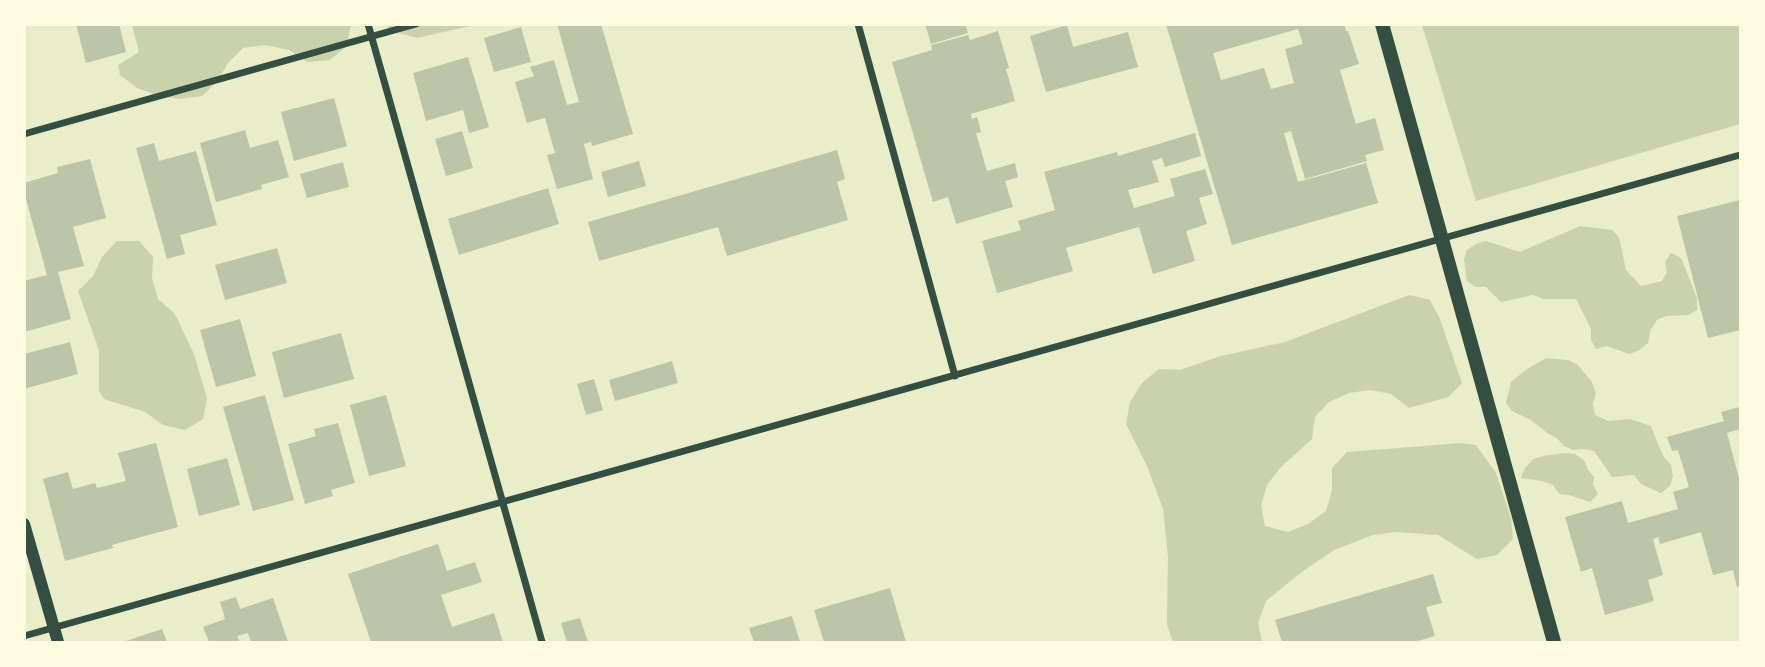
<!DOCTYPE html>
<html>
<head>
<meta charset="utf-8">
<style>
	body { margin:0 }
	#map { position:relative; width:1765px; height:667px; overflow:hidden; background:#e9edc9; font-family:Mulish,sans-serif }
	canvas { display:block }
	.frame { position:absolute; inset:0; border:26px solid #fefae0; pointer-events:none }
</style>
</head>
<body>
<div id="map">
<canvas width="1765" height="667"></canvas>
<div class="frame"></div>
</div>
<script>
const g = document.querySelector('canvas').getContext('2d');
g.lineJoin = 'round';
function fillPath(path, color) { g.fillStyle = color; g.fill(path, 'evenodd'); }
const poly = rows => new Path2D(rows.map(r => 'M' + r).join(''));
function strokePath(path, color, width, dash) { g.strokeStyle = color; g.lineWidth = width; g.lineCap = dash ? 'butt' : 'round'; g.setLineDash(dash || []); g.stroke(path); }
fillPath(poly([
	[351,24,347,46,330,60,307,62,289,50,265,45,243,48,228,63,217,82,202,96,180,99,158,96,137,88,120,75,118,65,139,52,132,25],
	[385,25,475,25,417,38,395,32],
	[1422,25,1740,25,1740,124,1476,201],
	[1580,226,1612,230,1619,237,1626,270,1641,286,1662,281,1667,272,1665,262,1671,253,1681,258,1697,298,1697,310,1688,315,1667,316,1657,320,1651,329,1648,343,1638,351,1629,354,1607,346,1596,349,1591,340,1591,329,1576,299,1543,299,1533,295,1501,302,1486,287,1476,287,1467,281,1464,259,1467,250,1476,244,1486,241,1520,252],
	[117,241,139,241,153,257,152,278,158,299,175,314,194,354,207,398,203,419,185,430,163,425,145,412,104,399,99,391,99,350,78,291,93,276,102,257],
	[1409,295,1430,300,1440,319,1462,383,1448,397,1409,408,1391,394,1370,390,1349,393,1329,402,1315,417,1312,439,1281,467,1267,485,1261,505,1265,526,1288,532,1308,524,1326,511,1332,490,1332,468,1347,452,1461,443,1476,445,1496,473,1511,518,1513,539,1497,555,1477,559,1438,535,1396,532,1373,535,1334,550,1299,574,1266,601,1258,623,1262,642,1173,642,1167,625,1168,557,1163,509,1147,466,1126,424,1130,402,1142,383,1159,369,1180,370,1221,356,1285,342],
	[1546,358,1568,360,1578,365,1592,382,1596,393,1593,404,1595,415,1608,421,1630,419,1651,426,1663,456,1671,465,1673,476,1670,486,1661,493,1641,484,1634,475,1612,477,1594,451,1583,449,1573,450,1564,446,1557,438,1547,433,1531,420,1512,411,1506,403,1511,382,1527,369],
	[1564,453,1575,454,1584,460,1588,470,1594,477,1593,484,1598,494,1590,502,1569,495,1559,494,1553,485,1542,481,1521,478,1525,468,1533,459,1543,456]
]), '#cad2ad');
fillPath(poly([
	[76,24,119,24,126,52,86,63],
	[557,24,601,24,633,134,592,146,591,142,584,144,593,179,557,189,547,155,555,153,545,118,527,123,515,82,534,76,530,67,554,60,567,105,579,102],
	[925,24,965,24,968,33,931,44],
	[1166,24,1344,24,1346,31,1348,31,1359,64,1340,70,1356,124,1375,118,1384,150,1365,155,1367,161,1305,179,1291,131,1284,133,1298,182,1366,163,1378,203,1232,245],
	[1298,29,1303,44,1285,49,1294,83,1271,89,1264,68,1221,80,1213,53],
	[1067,25,1073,47,1128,32,1138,67,1046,92,1030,36],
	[521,27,531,62,494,72,484,38],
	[998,31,1009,68,1006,69,1015,101,971,114,972,119,977,117,981,132,976,133,987,171,1015,163,1018,177,1005,181,1013,207,956,224,948,197,933,202,892,62,932,50,931,45,968,35,970,40],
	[468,57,489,127,469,133,463,110,426,121,413,73],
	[334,98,347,146,294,161,281,112],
	[245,130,250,148,278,140,289,177,261,185,262,189,216,202,200,143],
	[462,131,473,168,446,176,435,139],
	[1195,133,1201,156,1165,167,1162,158,1152,161,1159,182,1128,190,1134,208,1175,196,1170,179,1205,169,1213,194,1199,198,1207,224,1186,231,1195,261,1153,274,1139,227,1066,248,1073,271,997,293,982,241,1021,230,1018,221,1055,210,1044,172,1117,152,1118,156],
	[154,143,159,161,196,151,217,225,180,235,185,254,167,259,136,148],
	[837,150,845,179,837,182,848,220,727,256,718,227,599,261,588,222],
	[90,159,106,218,73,227,84,266,58,272,71,319,24,332,24,281,47,275,24,192,24,183,58,173,57,167],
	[639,161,646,186,608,197,601,172],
	[343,162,349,187,307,198,300,174],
	[548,188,559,224,459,255,448,219],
	[1740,200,1740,330,1708,338,1677,216],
	[277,248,287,283,225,300,215,265],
	[240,319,256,376,216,387,200,330],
	[341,333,354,379,284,398,272,352],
	[70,342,78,374,24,389,24,354],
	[672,361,678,383,615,401,609,380],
	[594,379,603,410,586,415,577,384],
	[265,395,294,500,253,511,223,407],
	[386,395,406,466,369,476,350,405],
	[1740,407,1740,429,1727,433,1740,482,1740,586,1737,587,1733,570,1713,575,1701,532,1660,544,1658,537,1653,539,1663,575,1648,580,1654,601,1605,615,1592,568,1581,572,1565,517,1622,501,1628,523,1678,509,1673,492,1689,487,1678,450,1672,451,1667,437,1724,421,1721,412],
	[338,423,355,483,331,490,333,496,305,504,288,444,316,436,314,429],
	[156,443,178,527,112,545,113,548,65,561,43,479,68,472,73,489,95,483,97,488,126,481,118,453],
	[227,458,240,505,199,516,187,469],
	[438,544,447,571,475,562,482,582,441,595,452,627,494,613,503,642,371,642,348,574],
	[1433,574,1442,603,1426,607,1435,636,1414,642,1282,642,1275,620],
	[890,588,906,642,824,642,814,610],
	[236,597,240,609,273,598,288,642,251,642,248,633,237,636,240,642,209,642,203,627,225,619,220,602],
	[792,616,800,642,754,642,749,628],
	[580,618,588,642,567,642,561,623],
	[162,629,167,642,123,642]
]), '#bcc5a7');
strokePath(poly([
	[368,24,542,642],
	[858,24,955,376],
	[24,134,416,24],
	[24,636,1740,155]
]), '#344e41', 7);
strokePath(poly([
	[24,524,58,642]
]), '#344e41', 12);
strokePath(poly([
	[1382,24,1554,642]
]), '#344e41', 14);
</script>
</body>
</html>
